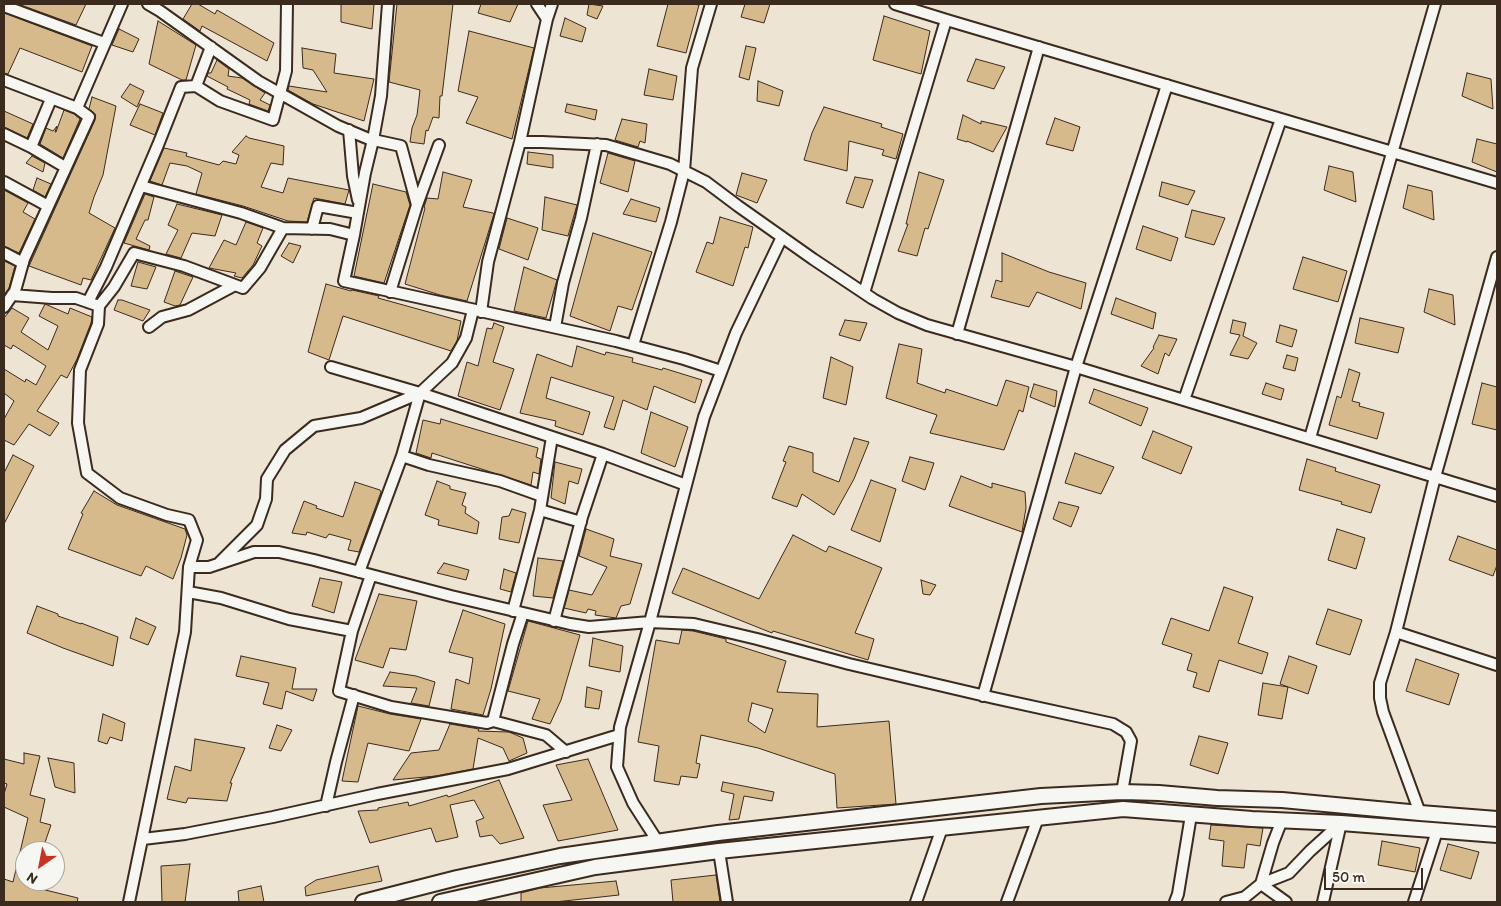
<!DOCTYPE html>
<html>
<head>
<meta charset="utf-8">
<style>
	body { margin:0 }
	#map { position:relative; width:1501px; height:906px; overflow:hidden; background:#ede4d3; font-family:Itim,sans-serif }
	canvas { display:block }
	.frame { position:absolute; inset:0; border:5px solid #3b2a1e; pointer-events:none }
	.north { position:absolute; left:15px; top:841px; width:50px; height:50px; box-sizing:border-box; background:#f6f6f2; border:1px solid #aba49d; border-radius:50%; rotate:213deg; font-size:14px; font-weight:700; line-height:20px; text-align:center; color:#3b2a1e }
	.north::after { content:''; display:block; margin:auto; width:18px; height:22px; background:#c8321e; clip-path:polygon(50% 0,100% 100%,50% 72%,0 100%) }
	.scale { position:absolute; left:1324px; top:868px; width:99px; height:22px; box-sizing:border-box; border:2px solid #3b2a1e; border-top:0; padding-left:6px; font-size:15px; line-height:18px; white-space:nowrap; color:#3b2a1e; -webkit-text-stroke:4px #f6f6f2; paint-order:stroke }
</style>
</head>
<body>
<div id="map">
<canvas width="1501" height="906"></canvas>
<div class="frame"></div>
<div class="north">N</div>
<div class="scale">50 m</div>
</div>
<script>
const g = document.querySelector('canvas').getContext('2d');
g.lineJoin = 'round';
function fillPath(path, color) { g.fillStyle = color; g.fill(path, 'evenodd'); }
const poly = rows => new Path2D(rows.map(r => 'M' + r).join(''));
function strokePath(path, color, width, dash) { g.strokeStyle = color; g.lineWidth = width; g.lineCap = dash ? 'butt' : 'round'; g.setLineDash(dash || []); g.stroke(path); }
const building = poly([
	[18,4,86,4,76,25,18,4],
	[192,4,198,4,215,14,217,10,274,43,267,61,202,26,200,31,183,19,192,4],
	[341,4,374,4,372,29,341,22,341,4],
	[397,4,453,4,442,96,440,96,439,118,433,117,428,131,426,130,424,144,410,142,412,128,417,115,420,90,389,82,397,4],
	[481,4,518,4,510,22,478,13,481,4],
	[589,4,603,6,597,19,587,15,589,4],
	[668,4,693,4,699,5,686,53,657,46,668,4],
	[745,4,770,4,764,23,741,17,745,4],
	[4,13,92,46,82,72,20,48,8,74,4,73,4,13],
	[884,16,930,31,921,74,873,60,884,16],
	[565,18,586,28,582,42,560,36,565,18],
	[158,21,196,45,186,80,182,80,149,64,158,21],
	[119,29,139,39,133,52,112,45,119,29],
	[469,31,534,48,512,139,466,123,478,97,458,91,469,31],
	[746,46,756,48,749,80,739,77,746,46],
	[302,48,336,54,334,73,374,79,364,121,313,104,288,90,289,86,327,92,313,70,303,68,302,48],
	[976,59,1005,67,994,89,967,81,976,59],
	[217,60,229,69,228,76,242,78,265,93,260,100,270,105,268,111,249,104,250,100,227,89,228,87,207,76,208,73,211,73,217,60],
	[649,69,677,76,673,100,644,95,649,69],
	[1467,73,1491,79,1493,109,1462,96,1467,73],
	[758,81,783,91,779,106,757,101,758,81],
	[130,84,144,91,137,107,121,97,130,84],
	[92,97,116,106,103,175,94,197,89,213,115,228,91,280,83,278,81,285,29,266,95,120,95,114,89,109,92,97],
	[140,104,163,113,155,135,130,125,140,104],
	[567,104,597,110,595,120,565,112,567,104],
	[824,107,882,124,881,127,903,134,896,159,882,155,884,150,849,141,847,171,804,160,812,133,824,107],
	[64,110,74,114,80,119,63,158,40,144,46,128,53,131,57,126,55,132,56,132,64,110],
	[4,111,33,124,27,138,4,127,4,111],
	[963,115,981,124,981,121,1007,127,993,152,967,141,967,142,957,139,963,115],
	[1055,118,1080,127,1073,151,1046,144,1055,118],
	[622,119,647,124,645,143,640,141,638,147,615,140,622,119],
	[246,136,249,138,284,146,283,165,271,163,261,187,283,193,288,178,349,190,345,204,314,198,307,222,288,221,243,206,196,194,202,173,187,166,170,163,162,185,150,181,164,148,187,153,186,156,219,165,223,161,236,164,239,155,232,152,246,136],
	[1477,139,1497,144,1497,172,1472,162,1477,139],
	[528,152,553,155,553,168,527,164,528,152],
	[608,153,635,161,628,192,600,183,608,153],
	[32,156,45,163,43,172,26,163,32,156],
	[1329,166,1353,172,1356,202,1324,190,1329,166],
	[443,172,472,180,463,207,493,213,494,214,467,301,440,295,405,284,425,208,424,207,427,198,438,199,443,172],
	[919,172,944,180,928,229,925,228,917,256,898,251,908,224,906,224,919,172],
	[742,173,767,180,757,203,736,195,742,173],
	[855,177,873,180,863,208,846,203,855,177],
	[37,178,51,184,45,197,33,190,37,178],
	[1162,182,1195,191,1188,205,1159,196,1162,182],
	[373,184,406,192,410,205,384,283,354,276,373,184],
	[1408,185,1432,191,1434,220,1403,208,1408,185],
	[4,190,28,203,23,212,35,219,19,253,4,246,4,190],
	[145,194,154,197,148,220,145,220,136,239,150,246,149,250,124,243,145,194],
	[545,197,577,205,568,236,542,230,545,197],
	[631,199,660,208,656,222,623,214,631,199],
	[177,204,222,215,215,236,192,233,181,258,166,254,178,230,168,225,177,204],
	[1192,210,1225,218,1214,245,1185,237,1192,210],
	[720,217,753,227,748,248,745,247,733,286,696,272,707,242,713,244,720,217],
	[507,218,538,228,528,260,499,249,507,218],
	[246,222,263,228,257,243,262,246,253,265,242,278,234,276,236,273,209,268,224,240,236,245,246,222],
	[1143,226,1178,238,1171,261,1136,249,1143,226],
	[593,233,652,252,632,310,618,306,610,331,570,316,593,233],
	[289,243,301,246,293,263,281,256,289,243],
	[1002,253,1049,272,1086,283,1081,309,1037,292,1029,307,991,297,996,280,1002,282,1002,253],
	[1303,257,1347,271,1338,302,1293,289,1303,257],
	[4,261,15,266,9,288,4,295,4,261],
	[138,262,156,267,147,289,131,286,138,262],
	[524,267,557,280,546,318,514,311,524,267],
	[175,271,193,277,180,305,175,306,164,302,175,271],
	[326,284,351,291,352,290,379,296,378,298,461,321,457,341,451,351,343,316,329,360,308,352,326,284],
	[1429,289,1453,295,1455,325,1424,312,1429,289],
	[1116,298,1156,313,1153,329,1111,314,1116,298],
	[118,300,122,300,150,310,143,321,114,310,118,300],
	[45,304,68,314,70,308,92,317,91,323,77,359,67,378,61,375,37,411,59,423,50,436,29,424,14,445,4,440,4,419,14,401,4,393,4,369,25,382,26,379,36,385,46,366,13,345,11,349,4,345,4,318,12,308,29,318,21,332,48,350,58,326,39,316,45,304],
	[1360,318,1404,328,1398,353,1355,343,1360,318],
	[845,320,867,323,860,341,839,335,845,320],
	[1233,320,1246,323,1243,336,1257,343,1248,359,1230,355,1240,335,1230,333,1233,320],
	[494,323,504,327,493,362,514,369,500,410,458,396,467,362,478,366,487,328,492,329,494,323],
	[1280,325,1297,330,1292,347,1276,342,1280,325],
	[1159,335,1177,339,1169,356,1165,353,1158,374,1141,366,1154,348,1153,347,1159,335],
	[899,344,922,349,917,383,945,393,946,389,997,406,1006,380,1029,387,1023,412,1019,410,1004,450,930,433,937,415,886,398,899,344],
	[577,346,605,355,606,352,633,358,632,362,662,370,663,368,702,380,695,403,654,386,647,410,623,400,614,430,604,427,614,397,551,377,546,398,590,412,583,435,555,426,556,421,520,413,537,354,572,367,577,346],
	[1287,355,1298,358,1295,371,1283,368,1287,355],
	[831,357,853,367,846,405,823,398,831,357],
	[1349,369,1360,373,1352,401,1360,403,1359,406,1384,413,1377,439,1329,425,1337,396,1341,398,1349,369],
	[1266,383,1284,389,1281,400,1262,394,1266,383],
	[1482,383,1497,387,1497,430,1472,424,1482,383],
	[1034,384,1057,391,1055,407,1030,397,1034,384],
	[1094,389,1148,408,1141,426,1089,403,1094,389],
	[651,412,688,427,675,467,641,453,651,412],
	[441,419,538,448,536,457,541,459,539,474,533,472,531,485,432,453,431,458,416,453,423,420,440,424,441,419],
	[1153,431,1192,447,1181,474,1142,458,1153,431],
	[854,438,869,442,854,479,834,515,802,494,797,507,772,498,786,462,783,461,789,446,813,453,813,472,839,482,854,438],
	[1075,453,1114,467,1101,494,1065,483,1075,453],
	[13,455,34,466,4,524,4,473,13,455],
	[910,457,934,463,925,490,902,481,910,457],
	[1307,459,1336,468,1335,471,1380,485,1371,513,1341,504,1342,502,1299,490,1307,459],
	[555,462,582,469,578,484,569,481,565,504,551,498,555,462],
	[961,476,992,488,992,483,1025,492,1026,508,1022,532,949,506,961,476],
	[871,480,896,489,880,542,851,530,871,480],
	[437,481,450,486,450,489,466,493,462,505,466,507,465,513,479,522,477,534,438,525,439,520,425,515,437,481],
	[355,482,380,490,381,492,359,552,348,550,351,540,329,534,326,538,307,532,306,535,292,533,304,501,317,506,316,508,343,517,355,482],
	[94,491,117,505,185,529,187,535,181,558,173,579,146,566,141,576,68,549,83,514,81,513,94,491],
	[1059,502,1079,507,1071,527,1053,519,1059,502],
	[512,509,526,513,519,543,499,539,502,517,509,516,512,509],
	[586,529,614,539,610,556,642,564,630,604,621,606,616,618,595,615,596,611,588,609,586,613,564,608,569,590,592,595,607,567,579,556,586,529],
	[1337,529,1365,538,1356,569,1328,560,1337,529],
	[793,535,826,552,829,546,882,568,855,633,874,639,868,660,773,631,772,633,672,593,683,568,759,599,793,535],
	[1458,536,1497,550,1497,565,1493,576,1449,560,1458,536],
	[538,558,563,561,553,598,533,596,538,558],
	[444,563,469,570,466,580,437,573,444,563],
	[504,569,516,573,511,592,500,589,504,569],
	[320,578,342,582,334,613,312,606,320,578],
	[921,580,936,585,930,595,923,594,921,580],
	[1224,587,1253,597,1238,643,1268,653,1262,674,1219,660,1209,692,1193,687,1197,673,1187,670,1192,654,1162,644,1171,618,1209,631,1224,587],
	[379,594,417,601,406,650,390,648,383,668,355,660,379,594],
	[37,606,58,614,58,616,81,624,81,623,118,637,113,666,63,648,27,633,37,606],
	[1328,609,1362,620,1350,655,1316,644,1328,609],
	[463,610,505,624,491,689,483,715,451,709,456,679,469,684,473,658,449,652,463,610],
	[136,618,156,627,148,645,130,638,136,618],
	[528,621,580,635,561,700,550,724,532,719,540,699,508,691,528,621],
	[682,630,693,631,726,639,726,642,786,661,777,692,818,694,817,727,889,721,896,804,837,808,835,774,758,748,701,735,696,763,700,764,697,778,681,776,679,785,654,781,659,746,638,742,656,640,679,644,682,630],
	[752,703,773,709,765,733,748,721,752,703],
	[593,638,623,646,620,672,589,666,593,638],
	[241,656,296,668,292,689,317,689,313,701,286,691,282,709,263,704,269,683,236,676,241,656],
	[1289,656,1317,666,1308,694,1280,684,1289,656],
	[1416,659,1459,674,1449,705,1406,691,1416,659],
	[390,672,416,676,435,682,429,706,411,703,417,688,383,686,390,672],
	[1263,683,1288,687,1282,719,1258,715,1263,683],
	[587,687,602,691,599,709,585,707,587,687],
	[358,706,390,714,421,719,409,751,368,743,358,782,342,781,358,706],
	[103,714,125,723,122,741,110,737,107,744,98,741,103,714],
	[450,724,479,729,478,731,509,732,523,738,527,753,509,761,503,748,478,738,473,769,436,776,393,780,411,753,439,750,450,724],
	[277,725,292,730,281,751,269,748,277,725],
	[1199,736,1228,743,1218,774,1190,765,1199,736],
	[195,739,245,748,230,783,232,783,227,801,188,798,186,803,167,799,175,766,191,771,195,739],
	[24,753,40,756,30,795,45,799,40,822,51,825,42,851,25,851,25,885,78,898,77,902,4,902,4,879,13,882,28,818,4,807,4,794,7,784,4,783,4,759,24,764,24,753],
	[48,758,74,763,75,793,55,787,48,758],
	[588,759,618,830,558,841,543,805,572,800,556,765,588,759],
	[499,780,524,838,500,844,492,835,480,837,476,821,484,818,474,800,450,805,458,837,436,842,431,828,370,843,358,811,378,810,378,808,408,802,409,806,447,795,448,797,499,780],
	[723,782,774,792,772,801,744,796,739,819,729,820,734,794,721,791,723,782],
	[1211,825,1263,828,1260,846,1247,844,1244,868,1222,866,1224,841,1209,839,1211,825],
	[1382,841,1420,848,1415,872,1378,865,1382,841],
	[1448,844,1479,852,1471,879,1440,870,1448,844],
	[190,864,185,902,162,902,161,866,190,864],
	[378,866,382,881,306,896,305,887,316,880,378,866],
	[716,875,720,902,673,902,671,880,716,875],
	[616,881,619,895,555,902,521,902,521,893,540,888,616,881],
	[261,886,264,902,239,902,238,891,261,886]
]);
fillPath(building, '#d7ba8b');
strokePath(building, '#3b2a1e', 1);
const minor = poly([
	[148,4,160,11,258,81,338,126,369,139,401,146,417,205,439,145],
	[388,4,381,96,373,140,365,173,354,235,344,281,616,341,684,359,721,371],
	[895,4,950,21,1497,183],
	[4,6,104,43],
	[547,19,552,4],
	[4,80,77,108],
	[196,86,220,101,273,120,286,71,287,4],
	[51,99,31,147,65,167],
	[349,130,353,176,358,200],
	[4,134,31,147],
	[520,142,542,142,606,145,670,164,706,182,738,206,813,259,873,299,898,313,927,325,1076,367,1497,496],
	[4,182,48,206],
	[141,186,241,213,283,228],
	[312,229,318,206,358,213],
	[4,253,23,263],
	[390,292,417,205],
	[864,293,946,20],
	[12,295,52,298,76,298,99,306,98,324,80,370,78,423,87,473,120,498,167,515,189,520,197,540,189,567,185,632,129,902],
	[88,302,106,267,158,145,181,87,196,86,211,47],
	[99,306,114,287,134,253,184,266,243,288,260,268,283,228,330,229,354,235],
	[4,307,15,291,24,259,89,117,77,108,122,4],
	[481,312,488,262,520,142,547,19,537,4],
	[149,327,162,317,188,310,233,286],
	[555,327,563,283,581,218,597,144],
	[957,334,1039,47],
	[633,345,671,222,684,171,692,68,711,4],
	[331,367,420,393,603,454,686,485],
	[1184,400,1281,119],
	[1310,438,1435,4],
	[402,456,429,465,500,481,542,496],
	[540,510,581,522],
	[220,562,257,525,266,499,267,479,285,450,314,426,361,418,420,393,452,363,466,338,473,310],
	[189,567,209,567,254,552,279,552,314,560,451,596,570,624,589,627,650,622,694,624,757,639,849,664,994,698,1113,724,1126,732,1131,741,1122,792],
	[359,572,402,456,420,393],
	[371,575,352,631,339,691,391,707,487,723,493,721],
	[188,592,221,598,289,619,352,631],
	[513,611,540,510,552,437],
	[523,613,513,644,493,721,546,735,566,752],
	[554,621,582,517,603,454],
	[1396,632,1497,665],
	[983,696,1076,367,1167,85],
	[326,806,336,762,354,695],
	[1420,813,1383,712,1380,698,1380,683,1396,632,1435,477,1497,257],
	[143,839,185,834,273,817,377,794,508,769,619,735],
	[658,842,633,803,617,767,620,727,650,622,704,417,736,333,782,237],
	[719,851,727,902],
	[1261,884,1289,873,1310,851,1341,823],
	[1261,884,1286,902],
	[916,902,942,828],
	[1007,902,1038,818],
	[1175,902,1178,894,1191,815],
	[1226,902,1245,897,1261,884,1273,843,1282,820],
	[1323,902,1341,823],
	[1414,902,1437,831]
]);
const secondary = poly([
	[363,902,457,878,560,856,718,833,1041,796,1122,792,1159,793,1217,798,1282,800,1420,813,1497,819],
	[440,902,595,867,719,851,1123,809,1252,819,1341,823,1497,835]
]);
strokePath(minor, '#3b2a1e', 14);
strokePath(secondary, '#3b2a1e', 18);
strokePath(minor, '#f6f6f2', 10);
strokePath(secondary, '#f6f6f2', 14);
</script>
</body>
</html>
